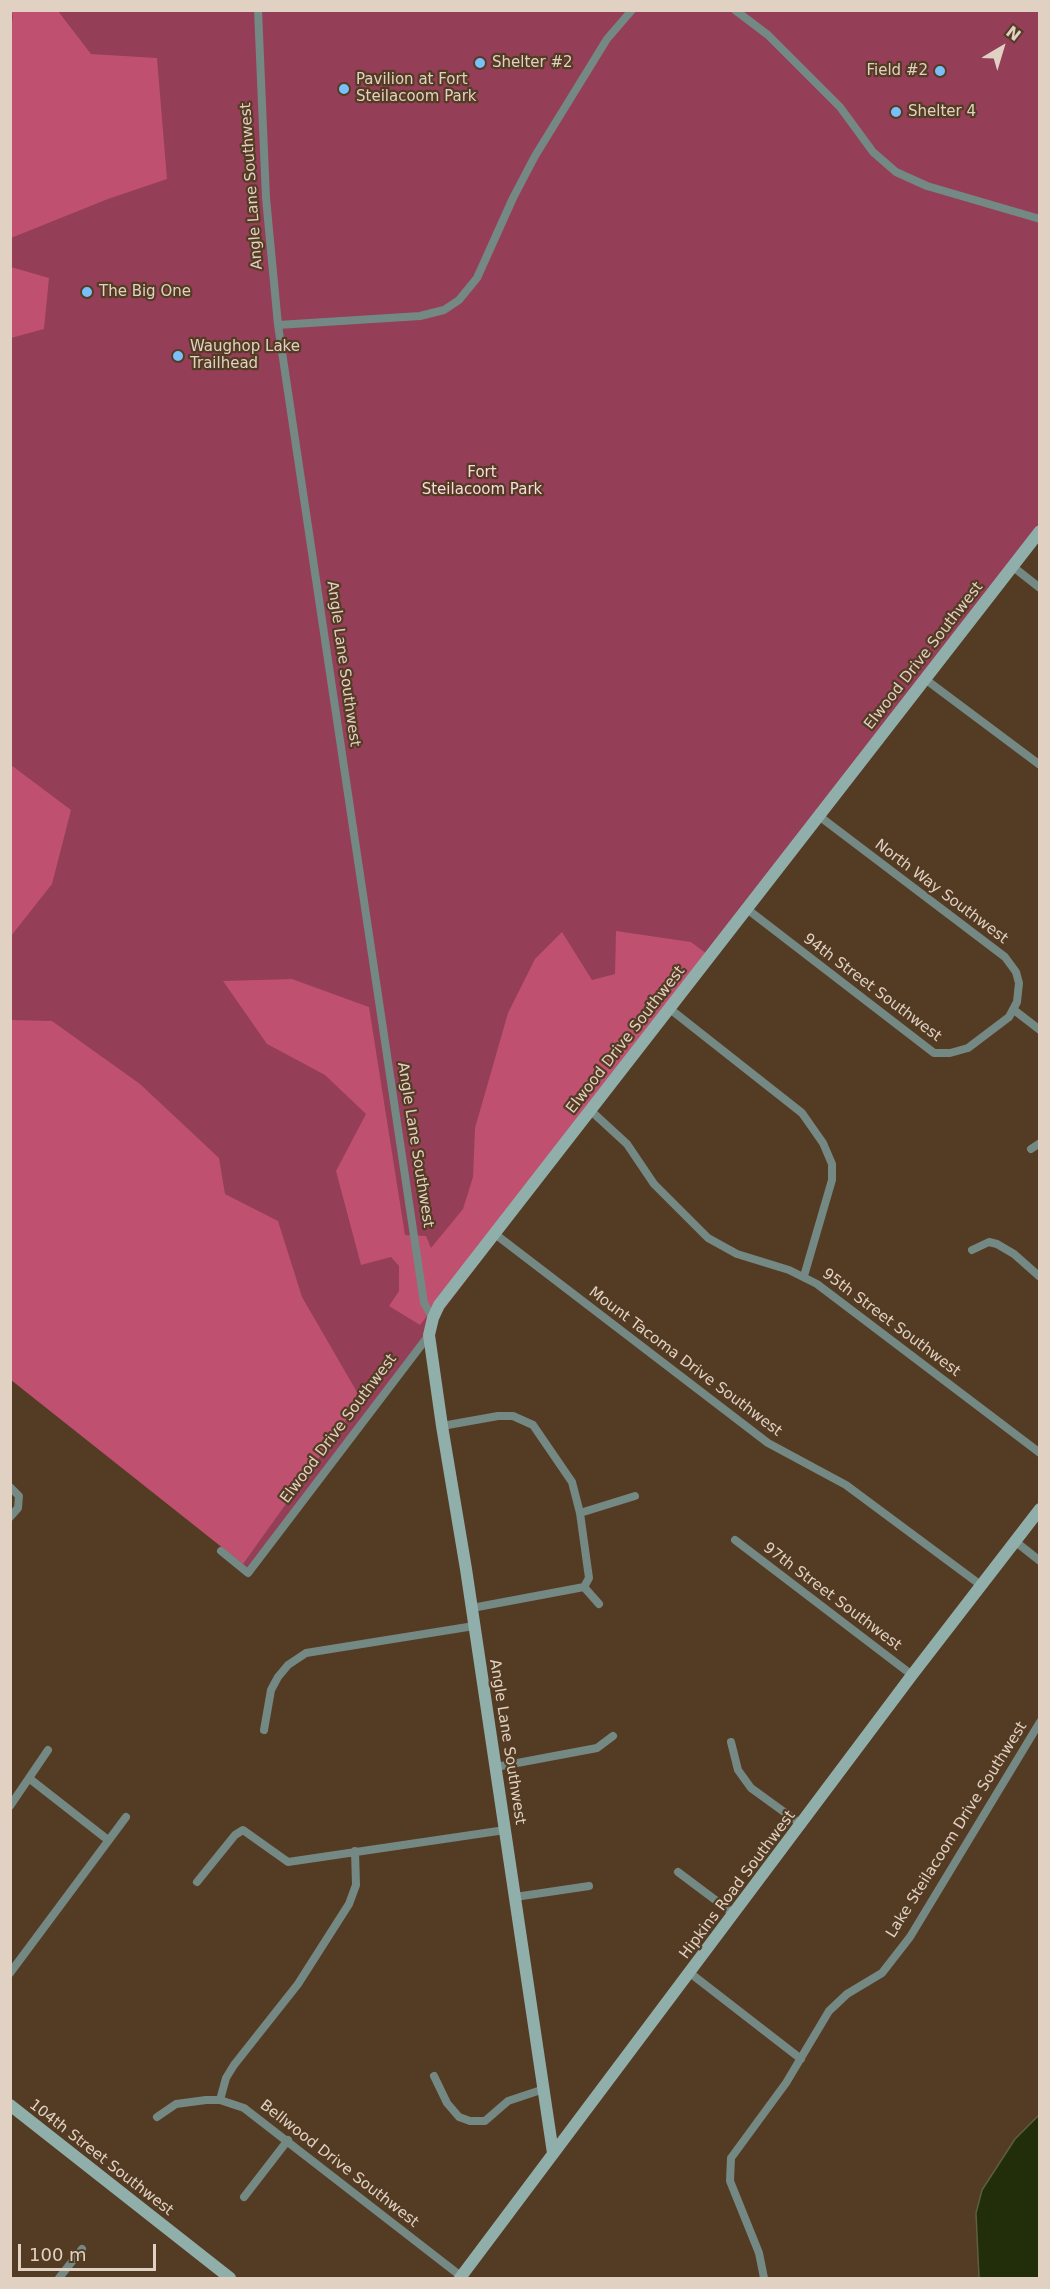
<!DOCTYPE html>
<html>
<head>
<meta charset="utf-8">
<style>
	body { margin:0 }
	#map { position:relative; width:1050px; height:2289px; overflow:hidden; background:#543b23; font-family:"DejaVu Sans",sans-serif }
	canvas { display:block }
	.frame { position:absolute; inset:0; border:12px solid #e0d1c3; pointer-events:none }
	.north { position:absolute; left:972px; top:18px; width:60px; height:60px; -webkit-text-stroke:4px #543b23; paint-order:stroke; rotate:38deg; font-size:16px; font-weight:700; line-height:24px; text-align:center; color:#e0d1c3 }
	.north::after { content:''; display:block; margin:auto; width:21px; height:27px; background:#e0d1c3; clip-path:polygon(50% 0,100% 100%,50% 72%,0 100%) }
	.scale { position:absolute; left:18px; top:2244px; width:138px; height:27px; box-sizing:border-box; border:3px solid #e0d1c3; border-top:0; padding-left:8px; font-size:18px; line-height:21px; white-space:nowrap; color:#e0d1c3; -webkit-text-stroke:4px #543b23; paint-order:stroke }
</style>
</head>
<body>
<div id="map">
<canvas width="1050" height="2289"></canvas>
<div class="frame"></div>
<div class="north">N</div>
<div class="scale">100 m</div>
</div>
<script>
const g = document.querySelector('canvas').getContext('2d');
g.lineJoin = 'round';
function fillPath(path, color) { g.fillStyle = color; g.fill(path, 'evenodd'); }
const poly = rows => new Path2D(rows.map(r => 'M' + r).join(''));
function strokePath(path, color, width, dash) { g.strokeStyle = color; g.lineWidth = width; g.lineCap = dash ? 'butt' : 'round'; g.setLineDash(dash || []); g.stroke(path); }
function write(font, color, halo, rows, align = 'center') {
  g.font = font + ' "DejaVu Sans",sans-serif'; g.lineWidth = 4.5; g.setLineDash([]); g.textBaseline = 'middle'; g.strokeStyle = halo; g.fillStyle = color; for (const [text, x, y, turn = 0] of rows) {
    g.save(); g.translate(x, y); g.rotate((+turn || 0) * Math.PI / 180); g.textAlign = isNaN(turn) ? turn : align; if (halo) g.strokeText(text, 0, 0); g.fillText(text, 0, 0); g.restore();
  }
}
fillPath(poly([
	[10,11,1039,11,1039,523,248,1568,11,1375]
]), '#943e57');
fillPath(poly([
	[11,10,58,11,91,54,157,58,167,179,108,199,11,238,10,37,13,16],
	[11,267,49,278,44,329,11,338],
	[11,765,71,810,52,884,11,936],
	[616,931,691,942,707,954,420,1325,389,1306,399,1291,399,1266,391,1257,361,1265,336,1171,366,1114,325,1075,267,1044,223,981,292,979,369,1007,405,1235,426,1236,431,1248,463,1209,473,1177,475,1128,508,1013,535,959,562,932,592,980,615,974],
	[10,1020,52,1021,140,1084,219,1158,225,1194,278,1221,302,1297,361,1399,243,1564,11,1380]
]), '#bf5070');
const water = poly([
	[1039,2115,1039,2278,979,2278,976,2213,982,2190,1015,2139,1039,2115]
]);
fillPath(water, '#222d09');
strokePath(water, '#5b5e41', 1.5);
strokePath(poly([
	[258,10,266,198,278,325,424,1303,433,1318],
	[735,10,768,35,840,107,873,152,896,172,927,186,1040,219],
	[278,325,420,316,444,310,459,300,477,278,513,198,535,156,607,39,632,10],
	[1012,566,1040,588],
	[925,679,1040,765],
	[747,909,934,1053,950,1053,968,1048,1009,1017,1017,1002,1019,983,1016,972,1005,957,819,816],
	[670,1009,802,1113,823,1143,832,1164,832,1180,804,1276],
	[1014,1010,1040,1030],
	[590,1110,627,1144,654,1184,708,1238,737,1254,789,1270,817,1284,1040,1453],
	[1031,1149,1040,1143],
	[495,1234,768,1443,846,1485,982,1586],
	[972,1250,989,1242,997,1244,1014,1254,1040,1277],
	[442,1426,498,1416,513,1416,533,1425,572,1482,580,1513,589,1578,584,1587,472,1608],
	[10,1487,19,1496,18,1508,10,1517],
	[580,1513,635,1496],
	[735,1540,912,1675],
	[1016,1542,1040,1561],
	[221,1551,248,1573,429,1335],
	[584,1587,599,1604],
	[264,1730,271,1690,278,1677,288,1665,306,1653,474,1626],
	[731,1742,738,1770,751,1788,802,1825],
	[496,1767,597,1748,613,1736],
	[30,1779,108,1840],
	[10,1806,48,1750],
	[678,1872,734,1914],
	[197,1882,235,1835,243,1830,288,1862,505,1830],
	[515,1897,589,1886],
	[10,1973,126,1817],
	[690,1973,801,2059],
	[434,2076,447,2103,459,2117,470,2121,485,2121,508,2101,544,2089],
	[220,2100,226,2078,234,2065,298,1984,349,1904,356,1885,355,1851],
	[157,2117,176,2104,206,2100,220,2100,244,2108,462,2277],
	[244,2197,288,2140],
	[59,2278,82,2249],
	[764,2278,759,2253,730,2181,731,2158,786,2083,829,2011,847,1994,882,1973,910,1937,1040,1722]
]), '#748884', 8);
strokePath(poly([
	[10,2105,230,2278],
	[553,2153,466,1569,442,1426,429,1335,433,1318,439,1305,1040,531],
	[460,2278,912,1675,1040,1509]
]), '#90afaa', 12);
for (const [x, y, r, color] of [
	[480,63,6,"#79bff8"],
	[940,71,6,"#79bff8"],
	[344,89,6,"#79bff8"],
	[896,112,6,"#79bff8"],
	[87,292,6,"#79bff8"],
	[178,356,6,"#79bff8"]
]) { const dot = new Path2D(); dot.arc(x, y, r, 0, 2 * Math.PI); g.fillStyle = color; g.fill(dot); strokePath(dot, '#543b23', 2); }
write('15px', '#e0d1c3', '#543b23', [
	["Shelter #2",492,63],
	["Field #2",928,71,"right"],
	["Pavilion at Fort",356,80],
	["Steilacoom Park",356,97],
	["Shelter 4",908,112],
	["The Big One",99,292],
	["Waughop Lake",190,347],
	["Trailhead",190,364]
], 'left');
write('15px', '#e0d1c3', '#543b23', [
	["Angle Lane Southwest",252,186,-94],
	["Elwood Drive Southwest",924,656,-52],
	["Angle Lane Southwest",343,664,82],
	["North Way Southwest",941,892,37],
	["94th Street Southwest",872,988,37],
	["Elwood Drive Southwest",626,1040,-52],
	["Angle Lane Southwest",415,1145,81],
	["95th Street Southwest",891,1323,37],
	["Mount Tacoma Drive Southwest",685,1362,37],
	["Elwood Drive Southwest",339,1429,-53],
	["97th Street Southwest",832,1597,37],
	["Angle Lane Southwest",507,1742,81],
	["Lake Steilacoom Drive Southwest",957,1830,-58],
	["Hipkins Road Southwest",738,1885,-53],
	["104th Street Southwest",101,2158,38],
	["Bellwood Drive Southwest",339,2164,38]
]);
write('15px', '#f9dae0', '#543b23', [
	["Fort",482,473],
	["Steilacoom Park",482,490]
]);
</script>
</body>
</html>
